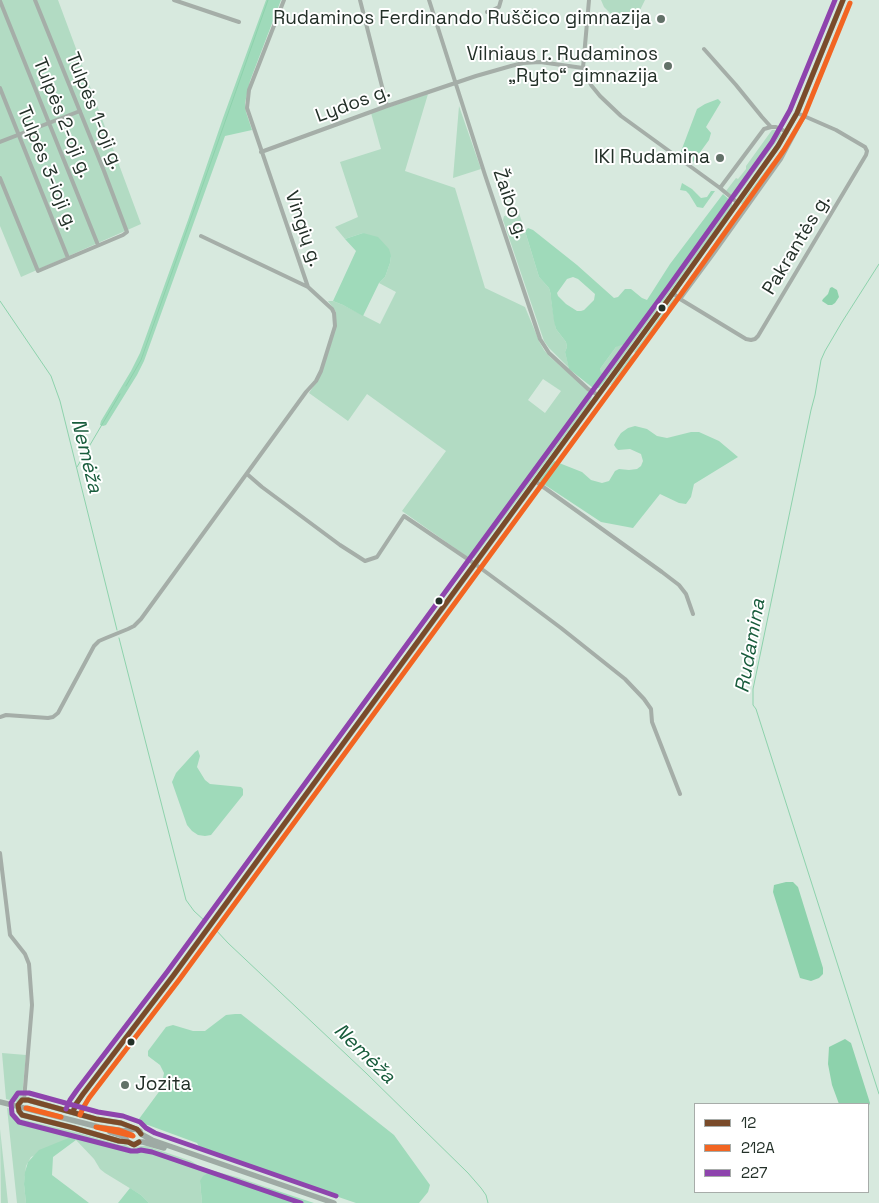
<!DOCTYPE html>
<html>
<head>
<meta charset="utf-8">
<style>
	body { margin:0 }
	#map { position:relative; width:879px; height:1203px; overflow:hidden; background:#d7e9de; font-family:"Space Grotesk",sans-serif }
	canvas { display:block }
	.legend { position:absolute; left:694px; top:1103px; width:175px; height:90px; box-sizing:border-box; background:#fff; border:1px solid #a7aca9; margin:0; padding:6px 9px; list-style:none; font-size:15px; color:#233028 }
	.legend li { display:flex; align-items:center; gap:10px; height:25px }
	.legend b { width:25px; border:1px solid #a7aca9 }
</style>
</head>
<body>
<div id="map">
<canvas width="879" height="1203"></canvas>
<ul class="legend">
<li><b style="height:6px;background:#7a4b2a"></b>12</li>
<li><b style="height:6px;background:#f26522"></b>212A</li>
<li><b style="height:6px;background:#8e44ad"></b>227</li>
</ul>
</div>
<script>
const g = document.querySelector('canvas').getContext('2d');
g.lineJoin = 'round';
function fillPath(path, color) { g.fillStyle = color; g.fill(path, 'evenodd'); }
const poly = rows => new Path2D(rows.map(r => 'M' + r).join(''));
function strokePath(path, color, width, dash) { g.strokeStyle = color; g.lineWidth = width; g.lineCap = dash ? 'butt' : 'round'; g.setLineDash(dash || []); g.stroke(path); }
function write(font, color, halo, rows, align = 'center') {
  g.font = font + ' "Space Grotesk",sans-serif'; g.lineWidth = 4; g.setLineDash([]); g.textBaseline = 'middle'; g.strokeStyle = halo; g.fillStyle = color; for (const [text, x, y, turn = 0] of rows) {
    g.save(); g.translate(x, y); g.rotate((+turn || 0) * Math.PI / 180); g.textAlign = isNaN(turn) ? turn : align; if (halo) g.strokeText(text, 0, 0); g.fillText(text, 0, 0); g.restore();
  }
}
fillPath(poly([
	[0,0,58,0,141,224,21,277,0,226],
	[601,0,645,0,640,10,632,16,621,18,612,15,604,7],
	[428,94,405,171,455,188,485,288,525,307,540,343,544,350,550,357,590,392,592,396,590,402,474,558,469,558,402,511,446,451,367,394,348,421,309,393,317,381,336,325,336,312,328,301,333,301,343,305,380,324,396,292,379,283,385,277,390,263,391,256,363,233,345,239,335,227,358,217,340,162,381,149,371,113],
	[543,379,561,391,545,413,528,400],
	[459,106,481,169,453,178],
	[772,130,777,130,781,133,781,135,736,198,726,191,736,178,738,179,746,169,746,166],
	[774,161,774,165,743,206,741,203,772,162],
	[732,202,732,207,607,378,599,371,600,369,616,347,644,319,652,309,670,282],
	[738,210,740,211,740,213,713,252,708,254,717,239],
	[519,213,525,231,539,277,549,288,551,295,551,299,556,329,566,342,567,347,565,352,569,368,549,348,544,341,503,220,504,216],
	[675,297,677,300,638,354,634,352,673,299],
	[635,354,637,355,619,380,615,384,610,385,629,358],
	[2,1053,26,1055,22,1097,17,1102,6,1099],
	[7,1108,14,1109,15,1115,20,1119,79,1133,120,1145,126,1145,131,1148,134,1148,141,1146,147,1146,191,1161,199,1166,214,1171,237,1177,269,1188,261,1189,200,1181,202,1203,149,1203,141,1195,105,1173,100,1169,94,1159,76,1140,76,1138,31,1157,26,1166,24,1184,26,1203,17,1203],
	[0,1129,8,1203,1,1203]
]), '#b2dbc3');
fillPath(poly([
	[266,0,281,0,250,81,247,94,245,103,246,112,252,130,225,136,144,361,137,375,106,425,103,426,100,425,101,421,131,371,140,353,188,220,223,118],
	[718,99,721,102,706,127,711,133,709,140,693,162,690,162,680,154,697,109,705,104],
	[682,183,692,189,701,198,707,197,711,191,715,191,703,208,697,207,689,194,686,191,680,190],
	[723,194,732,202,670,282,627,343,616,347,600,369,600,371,607,378,599,388,593,388,569,369,565,352,567,347,566,342,556,329,554,321,551,299,551,295,549,288,539,277,525,231,528,228,533,230,577,265,614,298,618,297,625,289,631,289,642,298,647,300,670,264],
	[573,277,578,279,595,294,594,300,584,310,581,311,577,311,566,304,558,296,557,293,567,279],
	[363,233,378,237,389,249,391,256,390,263,385,277,379,283,363,316,343,305,333,301,356,251,345,239],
	[635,426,647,429,657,436,667,438,691,432,699,432,719,441,738,457,694,484,691,497,686,504,679,503,660,494,633,528,601,522,539,481,554,461,582,472,591,480,602,483,609,481,615,471,619,469,629,470,637,469,641,466,643,461,641,454,630,449,618,450,616,448,614,445,617,439,621,433,628,428],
	[198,750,200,756,197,767,205,780,210,784,241,787,243,789,243,795,211,835,205,836,198,835,192,831,187,825,172,782,176,773,195,752],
	[235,1014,241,1014,394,1135,430,1185,428,1192,419,1203,356,1203,201,1150,197,1143,148,1125,136,1123,161,1089,164,1073,160,1065,148,1056,148,1051,166,1027,173,1025,193,1031,205,1031,226,1015],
	[71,1137,74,1137,76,1140,53,1157,52,1175,89,1203,26,1203,24,1184,25,1172,28,1162,39,1150],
	[208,1173,261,1189,269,1188,314,1203,202,1203,200,1181,203,1176],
	[130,1188,141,1195,149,1203,118,1203]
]), '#9fdaba');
fillPath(poly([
	[832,287,837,290,839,297,835,303,832,305,828,305,822,301,823,299,828,294,830,288],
	[786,882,793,882,798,887,823,968,823,974,819,978,811,981,800,978,773,892,774,885],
	[845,1039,851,1043,870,1103,868,1108,868,1104,839,1104,832,1085,828,1064,829,1047]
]), '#8dd2ac');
strokePath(poly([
	[879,264,842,322,825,351,821,360,815,395,811,410,753,689,753,705,756,709,879,1094],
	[0,301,51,376,60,401,117,630],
	[126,386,141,360,268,0],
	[77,467,120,394],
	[119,638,186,900,194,911,206,922],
	[215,929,228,943,366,1073,468,1173,481,1188,486,1195,488,1203]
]), '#8dd2ac', 1);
strokePath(poly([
	[174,0,239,22],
	[284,0,249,90,247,108,308,287],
	[360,0,387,106],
	[429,0,485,175,540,339,549,353,588,389,598,395],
	[0,1,98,245],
	[487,12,491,11,499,7,501,0],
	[704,49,736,85,762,117,771,127],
	[583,68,591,85,600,96,621,116,720,188,738,203],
	[0,88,68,258],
	[0,142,80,111],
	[261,152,387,106,476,76,511,66,523,63,540,62,583,68,589,0],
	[0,178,38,271,123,235,127,232,104,171,35,0],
	[720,188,764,129,771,127,776,127,787,132],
	[673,293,680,299,746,339,751,340,755,339,758,336,866,155,867,151,865,147,836,130,797,113],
	[680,299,714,253,781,159,804,116],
	[247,474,262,487,340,545,365,561,377,557,404,516,475,564,517,595,561,628,625,679,644,699,651,709,652,722,680,794],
	[535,481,662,572,679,585,686,594,693,614],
	[0,717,6,715,48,718,53,717,58,713,94,646,99,641,106,638,128,629,134,626,141,619,306,392,316,381,321,371,335,326,334,313,332,309,308,287,201,236],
	[0,853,10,935,25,954,29,964,32,1005,24,1100]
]), '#a5aea8', 4);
strokePath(poly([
	[73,1112,76,1104,83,1094,173,976,447,602,673,293,778,146,797,113,843,0],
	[128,1142,119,1141,74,1128,22,1115,19,1111,18,1105,22,1100,28,1100,96,1119,121,1123,135,1129]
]), '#9ca8a2', 5.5);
strokePath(poly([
	[0,1102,99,1127,124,1131,135,1129,140,1131,141,1134,152,1140,334,1203],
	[110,1132,125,1137,127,1141,132,1144,136,1144,139,1142,143,1142,164,1148]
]), '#9eaaa4', 5.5);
strokePath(poly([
	[73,1112,76,1104,83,1094,173,976,673,293,778,146,797,113,843,0],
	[139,1142,134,1145,128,1142,119,1141,74,1128,22,1115,19,1111,18,1105,22,1100,28,1100,96,1119,121,1123,137,1129,141,1134]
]), '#7a4b2a', 5);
strokePath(poly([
	[26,1108,27,1108,61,1117,26,1108],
	[80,1115,83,1108,89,1098,179,980,679,297,784,150,804,116,850,3],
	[96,1127,119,1130,132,1135,133,1136,96,1127]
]), '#f26522', 5);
strokePath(poly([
	[66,1109,70,1100,77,1090,167,972,667,289,772,142,790,110,835,0],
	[301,1203,152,1152,141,1150,137,1151,131,1151,19,1122,12,1114,11,1103,18,1093,29,1093,98,1112,123,1116,140,1122,146,1128,155,1133,336,1196]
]), '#8e44ad', 5);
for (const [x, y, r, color] of [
	[661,19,5,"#627168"],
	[668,66,5,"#627168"],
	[720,158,5,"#627168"],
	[662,308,4.5,"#233028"],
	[439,601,4.5,"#233028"],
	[131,1042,4.5,"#233028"],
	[125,1085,5,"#627168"]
]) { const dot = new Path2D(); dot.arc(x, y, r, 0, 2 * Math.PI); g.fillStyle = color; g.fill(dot); strokePath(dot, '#fff', 2); }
write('19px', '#233028', '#fff', [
	["Rudaminos Ferdinando Ruščico gimnazija",651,19],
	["Vilniaus r. Rudaminos",658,55],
	["„Ryto“ gimnazija",658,77],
	["IKI Rudamina",710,158],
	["Jozita",135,1085,"left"]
], 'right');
write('19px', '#233028', '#fff', [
	["Lydos g.",353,104,-20],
	["Tulpės 1-oji g.",94,111,68],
	["Tulpės 2-oji g.",62,118,68],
	["Tulpės 3-ioji g.",47,168,68],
	["Žaibo g.",510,204,71],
	["Vingių g.",303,229,71],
	["Pakrantės g.",797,245,-59]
]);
write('italic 20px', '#185c3c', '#fff', [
	["Nemėža",86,456,76],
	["Rudamina",751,646,-80],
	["Nemėža",364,1054,44]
]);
</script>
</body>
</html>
